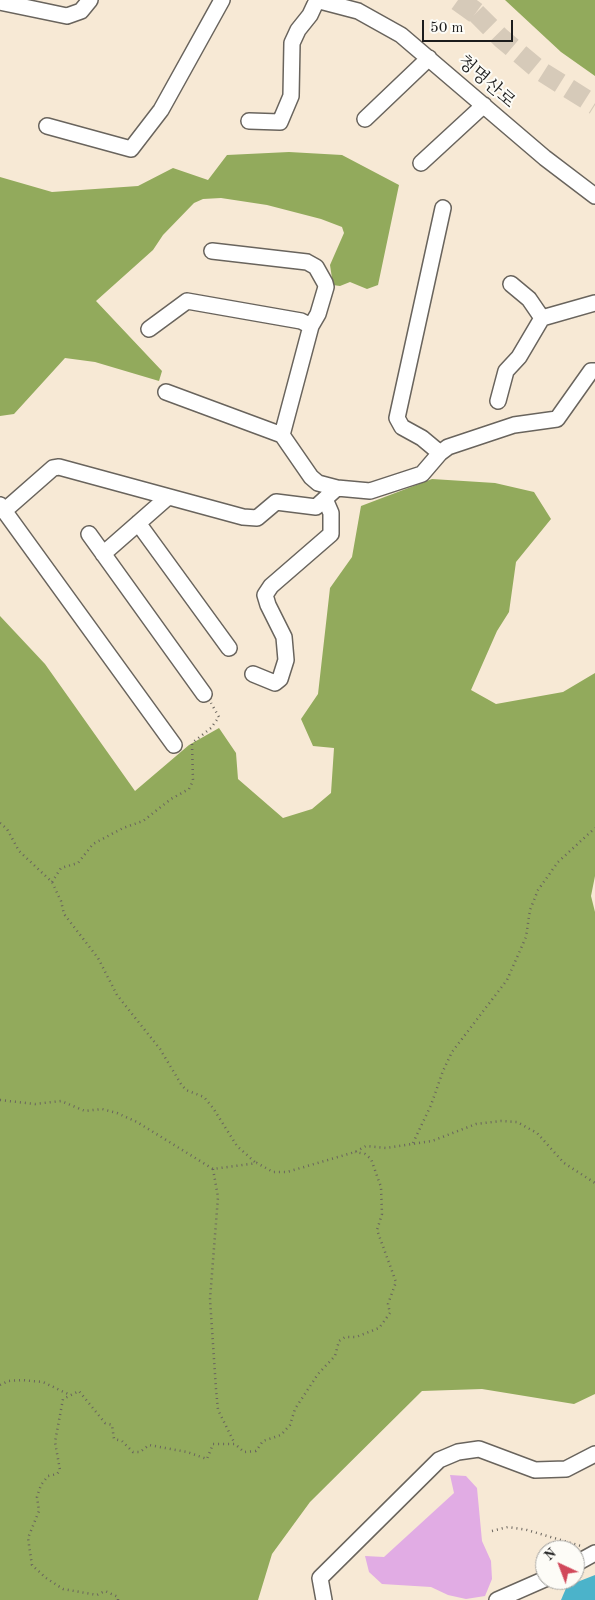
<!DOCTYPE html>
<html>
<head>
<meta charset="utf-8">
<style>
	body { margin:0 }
	#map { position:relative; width:595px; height:1600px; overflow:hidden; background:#f7e9d5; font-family:"Old Standard TT",serif }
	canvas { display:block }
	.north { position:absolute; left:535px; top:1540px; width:50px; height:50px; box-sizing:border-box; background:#fdfcf7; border:1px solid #a3a29f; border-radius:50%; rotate:317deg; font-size:14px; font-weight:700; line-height:20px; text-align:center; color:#1c1c1c }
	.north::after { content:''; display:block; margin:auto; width:18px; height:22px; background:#d1495b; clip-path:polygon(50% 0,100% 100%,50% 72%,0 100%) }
	.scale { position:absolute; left:422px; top:20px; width:91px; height:22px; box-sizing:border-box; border:2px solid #1c1c1c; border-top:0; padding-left:6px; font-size:15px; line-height:18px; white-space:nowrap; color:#1c1c1c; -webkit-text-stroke:4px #fdfcf7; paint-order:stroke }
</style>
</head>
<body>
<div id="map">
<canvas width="595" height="1600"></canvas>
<div class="north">N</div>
<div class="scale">50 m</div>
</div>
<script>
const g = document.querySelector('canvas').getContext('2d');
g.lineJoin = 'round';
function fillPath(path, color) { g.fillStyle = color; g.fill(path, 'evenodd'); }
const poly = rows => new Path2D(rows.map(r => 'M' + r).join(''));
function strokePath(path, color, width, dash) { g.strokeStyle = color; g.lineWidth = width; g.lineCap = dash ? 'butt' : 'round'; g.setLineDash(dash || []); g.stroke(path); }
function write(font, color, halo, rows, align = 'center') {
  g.font = font + ' "Old Standard TT","Noto Serif KR",serif'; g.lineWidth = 4; g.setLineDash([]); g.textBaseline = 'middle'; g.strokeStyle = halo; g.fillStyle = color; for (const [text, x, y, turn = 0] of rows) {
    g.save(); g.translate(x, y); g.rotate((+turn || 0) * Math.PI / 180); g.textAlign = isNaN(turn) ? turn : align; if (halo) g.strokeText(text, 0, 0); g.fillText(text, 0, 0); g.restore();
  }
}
fillPath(poly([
	[505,0,595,0,595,76,561,52],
	[289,152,342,155,399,185,378,285,367,289,350,282,340,286,333,285,330,265,344,233,342,227,321,219,267,205,221,198,203,199,194,203,163,235,153,250,96,301,162,371,159,381,95,362,65,358,14,414,0,416,0,177,52,192,138,186,173,168,208,180,227,155],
	[432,479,495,483,534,492,551,519,516,562,509,612,497,631,471,690,496,704,563,692,595,673,595,876,591,896,595,912,595,1394,574,1404,482,1389,422,1391,310,1502,272,1554,258,1600,0,1600,0,616,45,664,135,791,189,745,219,728,236,753,238,779,283,818,312,809,331,793,334,748,313,746,301,719,318,694,330,588,352,557,361,506]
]), '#92aa5c');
fillPath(poly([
	[595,1575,595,1600,561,1600,567,1586]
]), '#4bb3ca');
fillPath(poly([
	[450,1475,466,1476,477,1488,482,1541,491,1561,492,1579,485,1596,466,1599,448,1595,431,1587,382,1584,369,1572,365,1556,384,1557,454,1493]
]), '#e1ace4');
strokePath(poly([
	[476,13,501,38,539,70,595,105]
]), '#d6cab9', 20, [20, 10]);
strokePath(poly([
	[458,0,476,13]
]), '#d6cab9', 22, [22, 11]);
const minor = poly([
	[316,0,358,11,401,35,545,158,595,196],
	[0,2,67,16,81,11,90,0],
	[365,119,429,58],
	[249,121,280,122,291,96,292,43,298,30,310,15,317,0],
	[47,126,131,149,161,110,222,0],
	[421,163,484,105],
	[212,251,307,262,316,267,325,283,326,287,318,314,311,326,282,435],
	[511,284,529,299,542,318],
	[149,329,187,301,301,321,311,326],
	[166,392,282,435,311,477,318,483,337,488,370,491,422,474,440,453,448,447,514,425,557,419,591,371,595,371],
	[498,401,506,371,519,357,542,318,595,303],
	[440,453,422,438,402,427,397,418,443,208],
	[0,505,174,745],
	[4,511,53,468,59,467,243,517,257,518,276,502,316,507,337,488],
	[138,523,229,648],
	[89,534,204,694],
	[103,554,168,497],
	[253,674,275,683,280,679,286,660,284,637,268,605,265,595,271,586,331,534,331,513,325,499],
	[575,1564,595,1553],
	[324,1600,320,1578,439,1460,458,1452,479,1449,535,1470,566,1469,595,1454],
	[497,1600,545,1579]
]);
strokePath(minor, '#69645d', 18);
strokePath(poly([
	[0,823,7,829,19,851,52,882,61,901,64,914,98,958,117,995,160,1049,181,1084,186,1090,204,1097,213,1108,237,1146,256,1163],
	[52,882,61,868,78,863,93,844,123,828,143,821,171,799,189,789,193,781,192,743,211,728,219,717,211,703],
	[0,1100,35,1104,61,1101,85,1111,102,1109,117,1113,137,1122,213,1169,257,1163,273,1172,287,1172,355,1152,366,1146,386,1148,432,1141,476,1124,501,1121,517,1122,537,1133,564,1163,595,1183],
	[413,1143,431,1105,443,1071,452,1052,507,980,526,937,530,910,538,890,558,862,595,828],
	[213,1169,218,1197,210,1299,216,1389,218,1410,235,1444],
	[0,1385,8,1381,22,1380,43,1382,70,1395],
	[492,1531,508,1527,527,1530,581,1546],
	[118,1600,118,1597,105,1591,97,1595,63,1589,46,1578,32,1565,28,1538,39,1511,37,1497,41,1485,48,1476,57,1474,60,1470,55,1442,63,1399,79,1391,105,1423,112,1425,114,1439,122,1441,133,1452,140,1452,149,1445,187,1452,207,1459,213,1444,235,1444,244,1452,256,1451,263,1441,281,1435,290,1425,295,1409,318,1374,335,1356,339,1341,345,1337,356,1337,379,1328,390,1313,388,1304,396,1282,377,1230,382,1214,381,1187,371,1159,365,1154,355,1152]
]), '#69645d', 2.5, [1, 4]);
strokePath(minor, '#fff', 15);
write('18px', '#1c1c1c', '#fdfcf7', [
	["청명산로",486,82,41]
]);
</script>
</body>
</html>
